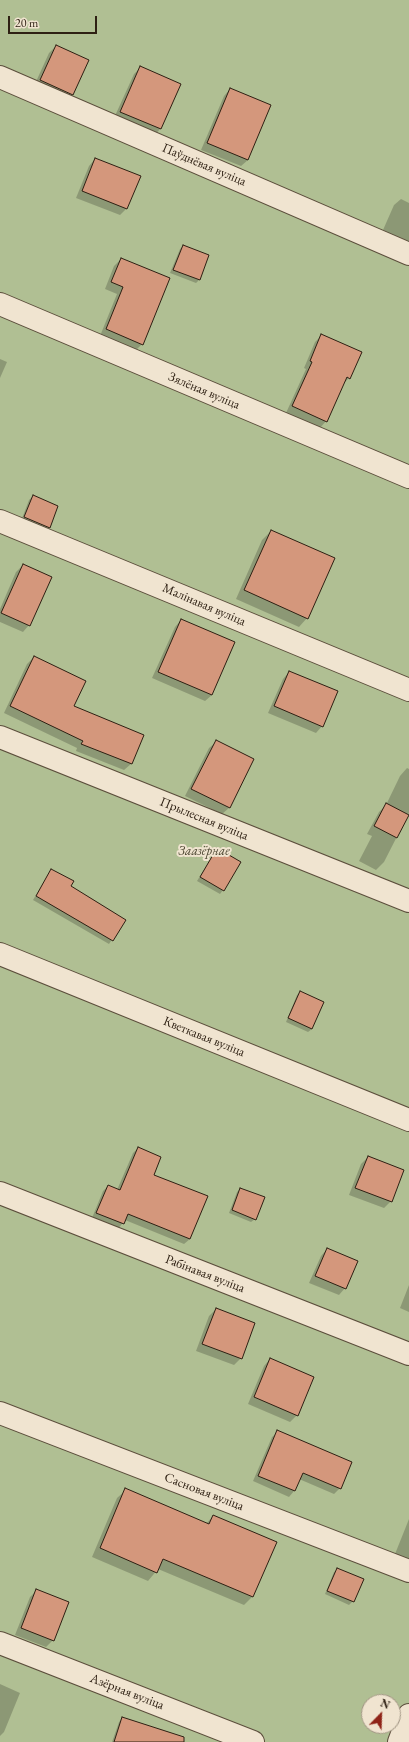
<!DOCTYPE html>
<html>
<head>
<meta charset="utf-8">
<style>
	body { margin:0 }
	#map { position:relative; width:409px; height:1742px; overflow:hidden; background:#e8d6b7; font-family:"EB Garamond",serif }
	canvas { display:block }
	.north { position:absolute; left:361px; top:1694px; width:40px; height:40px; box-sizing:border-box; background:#f0e4d0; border:1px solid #a29684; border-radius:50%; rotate:23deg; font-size:11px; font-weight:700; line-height:16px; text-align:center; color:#2e2013 }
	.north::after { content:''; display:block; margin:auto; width:14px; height:18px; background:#8f2418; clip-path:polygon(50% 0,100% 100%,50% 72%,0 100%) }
	.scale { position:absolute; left:8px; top:16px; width:89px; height:18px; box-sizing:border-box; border:2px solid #2e2013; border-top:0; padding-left:5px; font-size:12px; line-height:14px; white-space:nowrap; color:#2e2013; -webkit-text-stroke:3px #f0e4d0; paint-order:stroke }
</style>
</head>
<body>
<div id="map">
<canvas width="409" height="1742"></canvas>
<div class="north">N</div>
<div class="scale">20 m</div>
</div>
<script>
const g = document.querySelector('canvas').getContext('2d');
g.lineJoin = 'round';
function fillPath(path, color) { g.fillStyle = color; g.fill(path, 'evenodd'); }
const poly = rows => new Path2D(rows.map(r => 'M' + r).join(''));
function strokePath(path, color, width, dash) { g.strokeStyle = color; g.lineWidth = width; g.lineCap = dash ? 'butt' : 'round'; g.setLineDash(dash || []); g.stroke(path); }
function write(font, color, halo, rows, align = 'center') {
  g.font = font + ' "EB Garamond",serif'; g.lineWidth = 4; g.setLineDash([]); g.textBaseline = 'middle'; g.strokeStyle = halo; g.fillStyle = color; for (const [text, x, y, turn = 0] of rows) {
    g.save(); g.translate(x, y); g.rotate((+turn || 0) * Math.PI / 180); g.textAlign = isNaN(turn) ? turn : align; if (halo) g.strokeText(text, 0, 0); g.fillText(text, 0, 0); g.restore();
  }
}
fillPath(poly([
	[0,0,409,0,409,1742,0,1742],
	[369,1702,393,1702,393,1726,369,1726]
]), '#b0bf93');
fillPath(poly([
	[56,46,72,94,65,101,34,86,49,53],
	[140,68,180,84,160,129,154,136,114,118,134,74],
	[230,89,248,160,241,166,201,150,224,96],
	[95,159,126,209,120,215,76,198,89,166],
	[401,199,409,203,409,242,383,230,394,205],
	[183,246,199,280,196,283,170,273,180,249],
	[121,259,142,344,135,351,100,336,117,294,105,289,114,266],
	[322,335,349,378,342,385,326,421,320,428,286,413,306,369,304,368,315,342],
	[0,359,7,362,0,378],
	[33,496,49,527,45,530,21,521,29,500],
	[271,531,307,618,299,627,236,599,262,540],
	[23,565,29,625,23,632,0,622,0,609,16,572],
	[181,620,212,695,205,701,152,678,175,627],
	[34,657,72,707,143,735,131,764,124,770,76,751,77,748,4,713,27,664],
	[289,672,322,726,316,733,268,713,283,679],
	[216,742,253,760,229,808,222,814,185,796,209,748],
	[407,768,409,769,409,813,384,862,376,870,359,861,372,836,367,834,379,812,386,805,400,776],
	[217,849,223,890,220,894,197,881],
	[51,870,70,886,125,920,109,944,33,900],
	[300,992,312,1029,308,1032,286,1022,297,995],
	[138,1148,153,1175,207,1197,190,1239,184,1244,125,1220,118,1229,92,1218,103,1191,108,1186,117,1190,133,1153],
	[368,1157,391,1201,384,1208,349,1195,361,1164],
	[240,1189,255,1219,251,1222,229,1213,237,1192],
	[327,1249,345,1288,339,1295,309,1283,321,1256],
	[409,1285,409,1312,400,1308],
	[216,1309,241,1358,234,1365,196,1351,209,1316],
	[270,1359,297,1415,290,1422,248,1404,264,1366],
	[278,1432,340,1488,334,1494,299,1479,294,1491,289,1497,253,1481,272,1437],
	[126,1490,206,1524,213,1516,252,1597,244,1605,158,1569,148,1581,92,1557,117,1498],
	[409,1519,409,1565,393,1559],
	[338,1569,353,1601,349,1605,325,1594,334,1572],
	[37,1590,53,1640,46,1647,15,1635,30,1597],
	[0,1684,20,1693,4,1732,0,1736],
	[122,1718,142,1742,112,1742,119,1722]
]), '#0003');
const building = poly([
	[56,45,89,60,73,95,40,80,56,45],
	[140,66,181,84,161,129,120,112,140,66],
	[230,88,271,105,248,160,207,143,230,88],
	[95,158,141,176,127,209,82,191,95,158],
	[183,245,209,255,200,280,173,270,183,245],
	[121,258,170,278,143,345,106,329,123,287,111,282,121,258],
	[321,334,362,352,350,379,347,377,327,422,292,406,312,362,310,361,321,334],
	[33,495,58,506,50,528,24,517,33,495],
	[271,530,335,558,308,619,244,590,271,530],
	[23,564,52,577,30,626,1,613,23,564],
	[181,619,235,642,212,695,158,672,181,619],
	[34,656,86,681,74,706,144,735,132,764,81,744,83,741,10,706,34,656],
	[289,671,338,691,323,727,274,706,289,671],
	[216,740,254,759,230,808,191,789,216,740],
	[386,803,409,815,397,838,374,826,386,803],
	[217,848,241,862,224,891,200,877,217,848],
	[51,869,74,881,71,886,126,920,113,941,36,896,51,869],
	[300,991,324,1002,312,1029,288,1018,300,991],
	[138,1147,161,1157,154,1175,208,1196,190,1239,128,1214,124,1224,96,1213,108,1185,120,1190,138,1147],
	[368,1156,404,1170,392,1202,355,1188,368,1156],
	[240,1188,265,1197,256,1220,232,1210,240,1188],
	[327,1248,358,1261,346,1289,315,1276,327,1248],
	[216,1308,255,1323,242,1359,202,1344,216,1308],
	[270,1358,314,1377,298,1416,254,1397,270,1358],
	[277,1430,352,1462,341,1489,303,1473,295,1491,258,1476,277,1430],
	[125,1488,209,1524,213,1515,277,1542,253,1597,163,1559,157,1573,100,1548,125,1488],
	[337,1568,364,1579,354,1602,327,1591,337,1568],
	[36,1589,69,1602,54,1641,21,1628,36,1589],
	[122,1717,184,1737,184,1742,114,1742,122,1717]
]);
fillPath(building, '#d4977c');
strokePath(building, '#2e2013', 1);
const minor = poly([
	[0,77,409,254],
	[0,304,409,477],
	[0,521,409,690],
	[0,737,409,901],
	[0,954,409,1120],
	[0,1193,409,1354],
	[0,1413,409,1571],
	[0,1643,253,1742],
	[399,1742,409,1715]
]);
strokePath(minor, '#5c4e3c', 24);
strokePath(minor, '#f0e4d0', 22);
write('13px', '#2e2013', '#f0e4d0', [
	["Паўднёвая вуліца",204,165,23],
	["Зялёная вуліца",204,391,23],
	["Малінавая вуліца",204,605,23],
	["Прылесная вуліца",204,819,22],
	["Кветкавая вуліца",204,1037,22],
	["Рабінавая вуліца",205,1274,21],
	["Сасновая вуліца",204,1492,21],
	["Азёрная вуліца",127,1692,21]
]);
write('italic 13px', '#4e4833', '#f0e4d0', [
	["Заазёрнае",204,851]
]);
</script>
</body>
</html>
